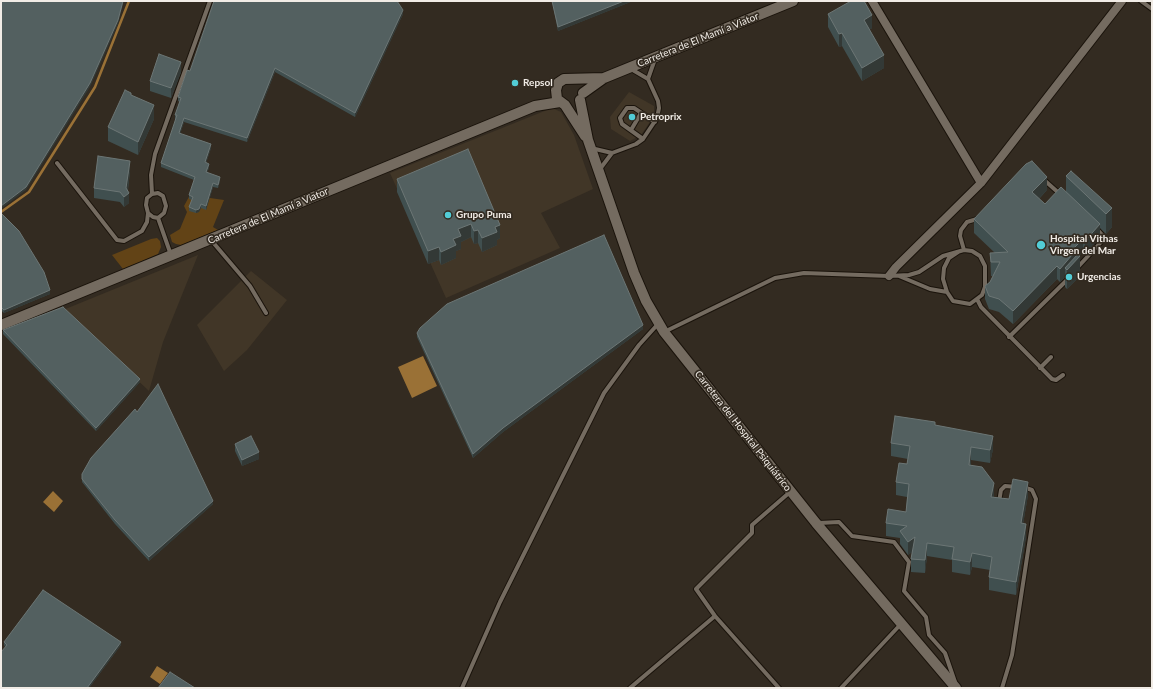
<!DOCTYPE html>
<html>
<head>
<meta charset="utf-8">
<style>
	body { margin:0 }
	#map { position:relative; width:1153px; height:689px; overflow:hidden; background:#332b21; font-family:Lato,sans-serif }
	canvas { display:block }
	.frame { position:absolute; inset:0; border:2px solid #f1ece6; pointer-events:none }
</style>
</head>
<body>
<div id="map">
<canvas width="1153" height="689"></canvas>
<div class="frame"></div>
</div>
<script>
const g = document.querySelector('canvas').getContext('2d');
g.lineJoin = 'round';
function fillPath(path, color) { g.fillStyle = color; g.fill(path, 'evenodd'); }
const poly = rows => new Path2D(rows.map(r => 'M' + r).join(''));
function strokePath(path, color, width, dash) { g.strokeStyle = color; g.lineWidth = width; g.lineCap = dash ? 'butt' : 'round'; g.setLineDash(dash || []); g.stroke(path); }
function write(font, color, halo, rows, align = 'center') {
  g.font = font + ' Lato,sans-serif'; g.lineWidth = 3.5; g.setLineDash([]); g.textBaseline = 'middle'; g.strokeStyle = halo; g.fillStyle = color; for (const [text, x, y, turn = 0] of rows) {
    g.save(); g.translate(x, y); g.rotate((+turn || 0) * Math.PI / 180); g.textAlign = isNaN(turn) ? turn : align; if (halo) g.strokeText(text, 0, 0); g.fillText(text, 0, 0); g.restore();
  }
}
fillPath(poly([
	[629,92,654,106,654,116,641,135,630,141,611,129,610,117],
	[552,108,561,112,574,135,593,189,541,213,560,248,446,298,390,173],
	[198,255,163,342,149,391,63,310],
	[251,271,287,300,247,350,224,371,197,325]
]), '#413627');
fillPath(poly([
	[192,191,210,198,224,200,213,227,218,230,181,245,176,244,172,242,170,235,180,229,187,212,184,206],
	[157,238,160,241,161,247,158,254,123,269,112,255,151,239]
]), '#624316');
fillPath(poly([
	[423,356,437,386,412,398,398,367],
	[53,491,63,501,54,512,43,502],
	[157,666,168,673,160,684,150,677]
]), '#9a7136');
strokePath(poly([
	[1,212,29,192,95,87,129,1]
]), '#9a7136', 2.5);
const lane = poly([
	[1141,1,1152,9],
	[648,79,655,59],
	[631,130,641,113],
	[643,139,622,124,620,118,627,108,634,108,655,122],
	[591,148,612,153],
	[57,163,117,240,124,241,142,231,147,222,148,213],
	[600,169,612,153,636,144,643,139,657,118,659,108,658,101,648,79,631,69],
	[1043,179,1061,195],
	[158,193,163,196,166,206,164,213,158,218,153,217,148,213,146,205,147,198,152,194,158,193],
	[152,194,151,175,155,154,210,1],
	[158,218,171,255],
	[211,240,250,286,266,313],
	[964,250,960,236,961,230,967,222,977,219],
	[1077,268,1102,241,1104,237,1096,228],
	[899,276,930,289,947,292],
	[977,299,981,307,1052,379,1056,380,1063,375],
	[664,332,775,278,804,273,889,276,909,275,919,272,943,256,964,250,972,251,980,256,985,266,985,287,982,295,970,304,953,301,947,292,943,279,944,268,949,258,958,252],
	[1009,337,1069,278],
	[1040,368,1051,357],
	[999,502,1001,490,1005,486,1017,487],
	[819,523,839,522,852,536,894,542,909,562,904,591,926,617,929,635,945,653,955,682],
	[462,688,500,602,604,393,639,345,658,324],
	[630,688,715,616],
	[779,688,715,616,696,589,752,533,752,525,790,492],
	[841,688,900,625],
	[1002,688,1012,655,1036,499,1032,490,1023,487]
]);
const street = poly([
	[872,1,981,183],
	[889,276,896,267,981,183,1122,1]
]);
const secondary = poly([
	[583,93,604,78,793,1],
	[580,100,588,140,634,273,646,301,664,332,816,523,956,688],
	[585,136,565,105,557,99,556,90,558,83,564,79,604,78],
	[1,325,535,106,560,102]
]);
strokePath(lane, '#1a130b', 6);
strokePath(street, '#1a130b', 10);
strokePath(secondary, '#1a130b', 12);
strokePath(lane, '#746b60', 4);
strokePath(street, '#746b60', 8);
strokePath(secondary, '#746b60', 10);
fillPath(poly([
	[552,1,633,1,558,31],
	[403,14,355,117,275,72,247,142,184,122,180,134,211,148,206,163,209,168,207,172,220,181,218,188,213,187,206,210,201,208,199,212,196,213,189,211,189,207,192,200,189,199,189,195,194,180,161,167,161,163,176,119,175,119,175,115,180,102,178,101,178,97,190,71],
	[828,14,872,28,869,30,884,68,862,81,842,46,839,47,828,27],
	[181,72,171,98,150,91,150,81],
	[131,95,154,119,138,155,108,141,108,127],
	[130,171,128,190,129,203,124,207,120,202,94,198,94,188],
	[1066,176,1112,208,1112,227,1106,234,1100,228,1100,237,1085,254,1083,252,1079,256,1080,276,1067,289,1065,287,1065,277,1060,282,1057,279,1013,324,999,312,989,309,985,299,985,286,990,282,993,276,991,276,990,253,995,253,974,233,974,219,1047,190,1039,199,1045,204,1066,192],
	[397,179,500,238,497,240,497,245,482,252,478,243,474,244,471,237,461,242,461,249,456,251,456,258,441,265,439,260,428,264,397,192],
	[1,213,50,294,4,313,1,310],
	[643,329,503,432,473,458,417,337,417,333],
	[3,330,140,382,96,431,3,334],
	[935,425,993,449,990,463,971,460,971,466,993,497,1009,499,1028,495,1023,524,1026,537,1016,595,989,590,989,577,990,570,972,567,970,575,952,572,952,560,927,556,925,573,911,572,911,559,912,552,908,555,900,544,900,538,886,536,886,523,906,512,907,497,896,495,896,482,907,464,908,459,891,456,891,443],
	[235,444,259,459,242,466,235,451],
	[82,474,213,504,149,561,115,524,82,482],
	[4,642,121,645,89,688,1,688,5,647,4,645]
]), '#404f4f');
fillPath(poly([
	[123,1,124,1,118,24,90,87,26,190,1,209,1,206],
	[624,1,633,1,558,31,558,27],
	[403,10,403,14,355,117,355,113],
	[872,15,872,28,864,33,864,20],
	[842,33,842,46,839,47,839,34],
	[884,55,884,68,862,81,862,68],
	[181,62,181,72,171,98,171,88],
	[275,68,275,72,247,142,247,138],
	[154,105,154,119,138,155,138,142],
	[184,118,184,122,179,137,179,133],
	[211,144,211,148,205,166,205,162],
	[130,161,130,171,127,195,129,193,129,203,124,207,124,197,126,188],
	[209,164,209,168,206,176,206,172],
	[220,177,220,181,218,188,218,185],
	[1047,177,1047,190,1032,206,1032,192],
	[213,183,213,187,206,210,206,206],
	[201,204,201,208,199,212,196,213,196,210],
	[1112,208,1112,227,1106,234,1106,214],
	[471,224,471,237,461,242,461,249,456,251,456,258,441,265,441,252,453,239,458,229],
	[1100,224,1100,237,1085,254,1085,241],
	[500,225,500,238,497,240,497,245,482,252,482,238,495,227],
	[478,230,478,243,474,244,474,231],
	[1083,239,1083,252,1072,263,1080,256,1080,276,1067,289,1067,270,1065,268,1065,277,1060,282,1060,269,1070,252],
	[439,247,439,260,428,264,428,251],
	[1057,266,1057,279,1013,324,1013,311],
	[50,290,50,294,4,313,4,310],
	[643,325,643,329,503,432,473,458,473,454,503,428],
	[140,379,140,382,96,431,96,428],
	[993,436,993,449,990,463,990,450],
	[971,447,971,460,969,479,969,465],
	[259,452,259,459,242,466,242,460],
	[1028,482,1028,495,1021,536,1021,523],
	[994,483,994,497,991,510,991,497],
	[213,501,213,504,149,561,149,557],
	[1026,524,1026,537,1016,595,1016,582],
	[915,537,915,550,908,555,908,542],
	[927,543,927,556,925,573,925,560],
	[972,553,972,567,970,575,970,562],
	[121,642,121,645,89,688,87,688]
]), '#333936');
const building = poly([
	[1,1,123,1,118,20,90,83,26,187,1,206,1,1],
	[214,1,397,1,403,10,355,113,275,68,247,138,184,118,179,133,211,144,205,162,209,164,206,172,220,177,218,185,213,183,206,206,201,204,199,209,196,210,189,207,193,197,189,195,195,177,161,163,177,115,175,115,181,98,178,97,187,70,190,71,214,1],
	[552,1,624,1,558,27,552,1],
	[851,1,864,1,872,15,864,20,884,55,862,68,842,33,839,34,828,14,851,1],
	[159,54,181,62,171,88,150,81,159,54],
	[125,90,131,93,131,95,154,105,138,142,108,127,125,90],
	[468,149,500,225,495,227,497,232,482,238,478,230,474,231,471,224,458,229,461,236,453,239,456,245,441,252,439,247,428,251,397,179,468,149],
	[98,156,130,161,126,188,129,193,124,197,120,192,94,188,98,156],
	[1032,161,1047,177,1032,192,1045,204,1061,187,1100,224,1085,241,1083,239,1070,252,1072,255,1060,269,1057,266,1013,311,999,299,989,296,985,286,990,282,1000,262,991,262,990,253,1008,252,974,219,1026,164,1032,161],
	[1071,171,1112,208,1106,214,1066,176,1071,171],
	[1,213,19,231,44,272,50,290,4,310,1,307,1,213],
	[604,235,643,325,503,428,473,454,417,333,420,328,447,304,604,235],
	[1078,254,1080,256,1067,270,1065,268,1078,254],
	[63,307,140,379,96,428,3,330,63,307],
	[158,384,213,501,149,557,115,520,82,479,82,474,91,458,135,409,137,412,158,384],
	[895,416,935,422,935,425,993,436,990,450,971,447,969,465,982,467,994,483,991,497,1009,499,1013,479,1028,482,1021,523,1026,524,1016,582,989,577,992,557,972,553,970,562,952,559,954,547,927,543,925,560,911,559,915,537,908,542,900,531,907,526,886,523,888,509,906,512,909,484,896,482,899,463,907,464,910,446,891,443,895,416],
	[251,436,259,452,242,460,235,444,251,436],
	[43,590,121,642,87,688,1,688,1,652,7,645,4,642,43,590],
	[170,672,195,688,158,688,170,672]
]);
fillPath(building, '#536060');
strokePath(building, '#6c7675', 1);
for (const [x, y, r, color] of [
	[515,83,4,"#52ccd6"],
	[632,117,4,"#52ccd6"],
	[448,215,4,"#52ccd6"],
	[1041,245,5,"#52ccd6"],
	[1069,277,4,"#52ccd6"]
]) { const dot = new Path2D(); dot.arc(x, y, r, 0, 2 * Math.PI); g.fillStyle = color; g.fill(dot); strokePath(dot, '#332b21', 1.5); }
write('10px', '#f1ece6', '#332b21', [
	["Carretera de El Mamí a Viator",698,40,-22],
	["Carretera de El Mamí a Viator",268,216,-23],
	["Carretera del Hospital Psiquiátrico",743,431,52]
]);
write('bold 10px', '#f1ece6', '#332b21', [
	["Repsol",523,83],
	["Petroprix",640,117],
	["Grupo Puma",456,215],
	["Hospital Vithas",1050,239],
	["Virgen del Mar",1050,251],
	["Urgencias",1077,277]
], 'left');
</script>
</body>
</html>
